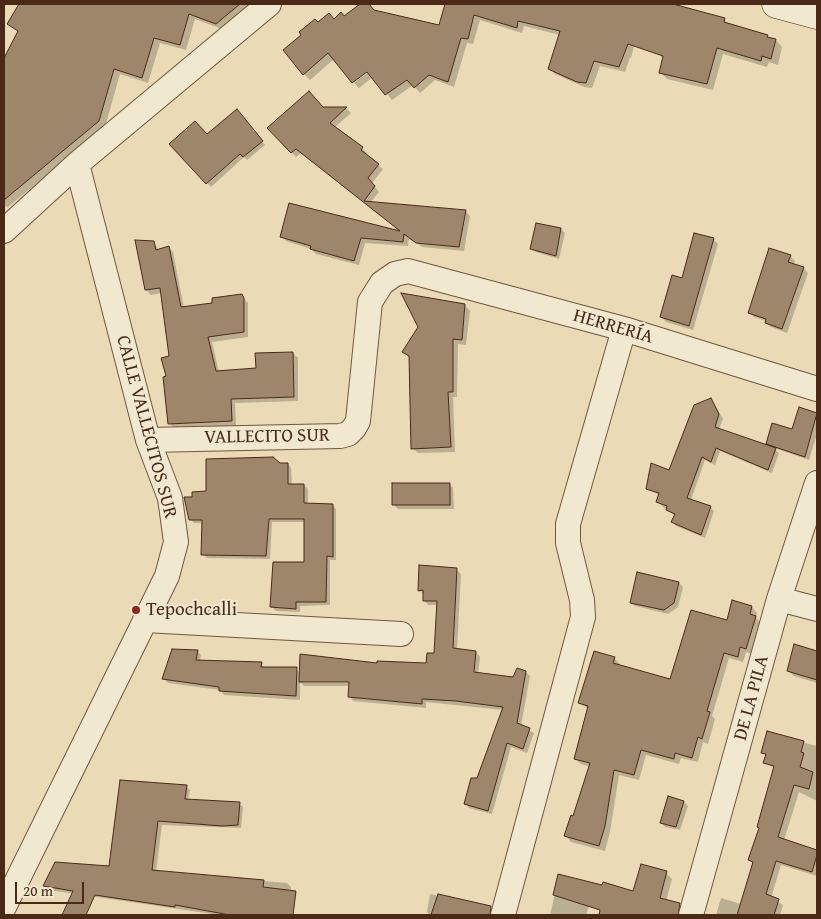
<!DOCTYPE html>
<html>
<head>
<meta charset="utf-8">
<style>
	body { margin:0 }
	#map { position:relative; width:821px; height:919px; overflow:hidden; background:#eadbb6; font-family:"Gentium Book Plus",serif }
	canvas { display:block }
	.frame { position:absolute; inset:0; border:5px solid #4b2917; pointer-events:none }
	.scale { position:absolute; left:15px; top:882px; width:69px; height:22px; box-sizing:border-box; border:2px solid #4b2917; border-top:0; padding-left:6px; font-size:15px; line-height:18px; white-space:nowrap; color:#4b2917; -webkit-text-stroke:4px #f1e8d0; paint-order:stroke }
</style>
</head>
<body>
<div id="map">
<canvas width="821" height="919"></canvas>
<div class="frame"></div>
<div class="scale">20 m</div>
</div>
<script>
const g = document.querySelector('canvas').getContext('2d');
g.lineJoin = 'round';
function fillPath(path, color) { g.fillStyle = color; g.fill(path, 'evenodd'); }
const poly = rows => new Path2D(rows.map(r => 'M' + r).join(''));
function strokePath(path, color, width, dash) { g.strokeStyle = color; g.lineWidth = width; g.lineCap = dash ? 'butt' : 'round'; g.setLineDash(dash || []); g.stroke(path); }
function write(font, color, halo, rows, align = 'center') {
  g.font = font + ' "Gentium Book Plus",serif'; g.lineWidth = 4; g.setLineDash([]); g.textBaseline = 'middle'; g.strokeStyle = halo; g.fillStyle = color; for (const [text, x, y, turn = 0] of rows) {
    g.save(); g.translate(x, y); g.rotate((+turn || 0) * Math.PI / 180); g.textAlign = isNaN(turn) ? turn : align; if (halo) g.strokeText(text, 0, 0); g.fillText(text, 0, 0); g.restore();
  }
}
fillPath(poly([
	[63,4,251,4,222,29,195,19,186,50,160,43,148,83,120,74,105,127,8,207,4,206,4,60],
	[362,4,368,4,375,11,440,26,447,4,644,4,631,58,630,57,625,72,600,66,592,88,584,87,555,74,549,68,560,35,524,26,522,33,480,20,473,44,467,43,454,87,435,80,420,93,413,85,392,100,373,77,359,88,354,83,373,69,334,59,310,80,304,74,318,23,345,18],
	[724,20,730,25,767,36,776,40,782,47,778,65,769,62,767,67,723,54,713,90,667,79,660,72,664,59,658,54],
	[323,108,347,109,351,113,334,128,362,148,367,153,365,155,383,169,372,183,379,192,370,203,465,211,470,216,464,251,422,247,409,237,408,246,365,243,359,265,316,254,311,249,286,241,282,236,404,233,301,153,296,157,269,128],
	[241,115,265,145,247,160,244,157,211,187,171,144,208,136],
	[561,229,565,233,559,259,536,252,532,248],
	[713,239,718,244,693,330,666,322,661,317,683,279],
	[153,242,159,250,168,247,173,252,184,308,213,304,241,295,248,303,248,337,212,342,219,372,257,369,293,353,298,358,298,401,235,403,236,426,174,428,169,423,168,377,170,357,162,293,151,295,146,290],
	[790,256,795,261,793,265,803,268,808,273,787,333,771,327,766,321,754,317,749,312],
	[465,305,470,311,466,345,458,344,457,397,453,397,455,452,418,453,412,448,409,356,404,351],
	[711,399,723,419,719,429,772,448,767,443,793,431,800,409,817,414,817,434,809,460,774,448,779,453,772,473,720,451,715,465,705,460,691,500,710,507,714,511,705,538,676,526,673,522,675,516,657,502,659,495,647,489,670,471],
	[279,464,288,464,291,468,292,485,304,485,308,489,308,504,332,505,336,509,336,560,330,560,330,605,300,606,300,612,276,611,272,607,306,563,305,522,272,522,270,559,207,558,203,554,203,523,194,523,190,519,193,498],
	[449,484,453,488,454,509,398,509,394,505],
	[420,566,457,570,461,574,457,650,476,652,480,657,478,674,514,679,526,672,530,676,521,726,534,733,527,753,511,747,492,814,469,808,465,803,478,779,503,710,426,702,426,708,353,701,349,696,350,686,304,686,300,682,300,700,224,695,220,690,168,683,164,679,197,651,201,655,200,661,261,664,265,668,296,669,300,673,378,664,427,665,435,655,438,605,428,605,424,600,424,595,420,590],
	[303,680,355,680,355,683,303,683],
	[679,583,683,587,678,607,668,614,635,606,631,603],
	[733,602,752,607,757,613,756,618,761,623,752,654,746,652,743,662,729,658,712,716,715,719,708,744,703,742,698,762,681,758,679,764,646,755,639,780,619,775,610,832,605,851,571,842,566,836,574,818,590,767,581,764,575,759,588,709,580,703,614,658,620,664,619,666,671,680,728,621],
	[795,646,817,652,817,683,794,676,788,671],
	[768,733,817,746,817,801,799,792,784,840,817,851,817,876,781,865,771,898,783,905,780,915,716,915,721,898,741,904,754,863,750,860,760,829,775,769,765,762,767,756,763,752],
	[186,786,190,790,188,800,239,804,243,807,241,828,162,825,156,872,287,883,291,887,290,901,255,915,219,915,49,890,45,886,110,868],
	[669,798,684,802,688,806,680,830,665,827,661,823],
	[666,873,672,879,666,901,676,903,682,909,680,915,612,915,619,888,634,892],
	[559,876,595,888,586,915,550,915],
	[430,894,473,903,477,907,475,915,430,915,427,912]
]), '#0003');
const building = poly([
	[19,4,240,4,216,24,189,14,180,45,154,38,142,78,114,69,99,121,4,200,4,58,18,31,7,24,19,4],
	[360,4,369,4,374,10,439,25,445,4,673,4,725,18,724,22,768,35,767,37,776,39,771,59,762,56,761,61,717,48,707,84,659,73,663,56,628,44,619,67,594,61,586,83,577,82,548,69,560,31,518,21,517,28,474,15,468,39,461,38,448,82,429,75,414,88,407,80,385,95,367,72,352,83,328,53,303,75,283,50,301,35,299,32,315,19,318,22,329,13,334,19,341,12,344,16,360,4],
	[309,91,323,107,347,107,330,123,363,147,361,150,379,164,368,178,375,186,364,201,466,210,459,247,416,243,404,234,403,242,361,238,354,261,310,249,311,246,280,237,289,203,400,231,296,149,291,153,267,128,309,91],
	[237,109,263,141,243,157,240,154,206,184,169,144,195,121,207,134,237,109],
	[536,223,561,228,556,256,530,249,536,223],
	[694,233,714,238,689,326,660,317,672,275,682,278,694,233],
	[135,240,154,241,156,250,169,246,181,307,212,303,212,298,242,294,244,298,244,332,208,337,216,371,256,368,255,353,293,352,294,397,231,399,232,421,168,424,163,377,166,376,161,358,169,356,160,288,145,290,135,240],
	[769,248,791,255,788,262,804,267,782,329,765,323,766,319,748,313,769,248],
	[401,293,465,304,462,340,453,339,453,392,448,392,451,447,411,449,409,356,402,352,418,327,401,293],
	[711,398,719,414,715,427,776,448,768,470,716,448,711,462,702,457,687,498,711,506,701,535,671,522,675,514,666,510,667,506,656,502,659,493,646,489,651,463,669,470,694,405,711,398],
	[799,407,817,413,805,457,766,444,772,423,792,429,799,407],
	[273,457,280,463,288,463,288,484,304,484,304,503,333,504,333,557,327,556,326,602,296,602,296,609,270,607,273,562,304,562,304,519,269,519,266,556,201,555,202,520,189,520,184,497,192,497,192,492,206,491,206,459,273,457],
	[392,483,450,483,450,505,392,505,392,483],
	[419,565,457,568,453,648,476,651,474,672,513,677,517,668,526,671,517,723,530,728,523,749,507,743,488,811,464,804,471,778,477,778,503,707,456,701,422,699,422,704,348,697,349,682,299,682,300,654,377,663,377,661,426,663,427,653,434,653,437,601,423,601,423,590,418,591,419,565],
	[637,572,679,582,674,603,664,610,630,603,637,572],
	[732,600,752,606,750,614,756,616,746,649,740,647,738,657,724,653,707,711,710,712,702,739,698,737,692,758,675,753,674,759,641,750,634,775,614,770,605,826,599,846,564,836,571,815,573,816,590,763,574,759,588,706,578,703,594,651,615,657,613,663,670,679,691,610,727,620,732,600],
	[794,644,817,651,817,680,787,671,794,644],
	[172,649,198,650,196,660,262,662,261,667,297,667,296,696,219,691,219,687,162,679,172,649],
	[767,731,804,741,801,752,804,753,800,767,813,772,809,789,794,785,778,837,817,850,817,855,812,872,776,861,766,894,779,899,774,915,737,915,753,862,748,860,759,828,757,827,774,766,763,763,766,754,761,753,767,731],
	[120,780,187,785,185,799,240,802,238,825,222,826,158,821,152,870,264,880,263,887,296,891,293,915,230,915,175,905,175,907,95,895,86,915,62,915,73,891,43,886,55,862,109,866,120,780],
	[668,796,684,801,676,827,660,823,668,796],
	[641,864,667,871,660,898,680,903,678,915,599,915,600,910,553,895,558,874,602,885,603,882,633,891,641,864],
	[438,894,491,906,490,915,431,915,438,894]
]);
fillPath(building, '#9e866a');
strokePath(building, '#4b2917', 1);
const street = poly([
	[4,231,77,164,269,4],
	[148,440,340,436,348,434,354,428,358,421,370,302,382,283,395,274,408,271,624,329,817,389],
	[779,599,817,609],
	[145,620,401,634],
	[4,907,167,576,176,542,170,498,148,440,77,164],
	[503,915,583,617,582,600,568,543,568,524,624,329],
	[691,915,779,599,817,483]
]);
const secondary = poly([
	[776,4,817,15]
]);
strokePath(street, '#73563f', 26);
strokePath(secondary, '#4b2917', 29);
strokePath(street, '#f1e8d0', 24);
strokePath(secondary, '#f1e8d0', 28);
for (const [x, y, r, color] of [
	[136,610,5,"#8f2418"]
]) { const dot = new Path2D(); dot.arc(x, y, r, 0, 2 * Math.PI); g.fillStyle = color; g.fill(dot); strokePath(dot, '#f1e8d0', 2); }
write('19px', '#4b2917', '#f1e8d0', [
	["HERRERÍA",613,327,16],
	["CALLE VALLECITOS SUR",146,427,75],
	["VALLECITO SUR",267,437,-1],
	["DE LA PILA",752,698,-75]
]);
write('19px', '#4b2917', '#f1e8d0', [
	["Tepochcalli",146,610]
], 'left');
</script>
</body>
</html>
